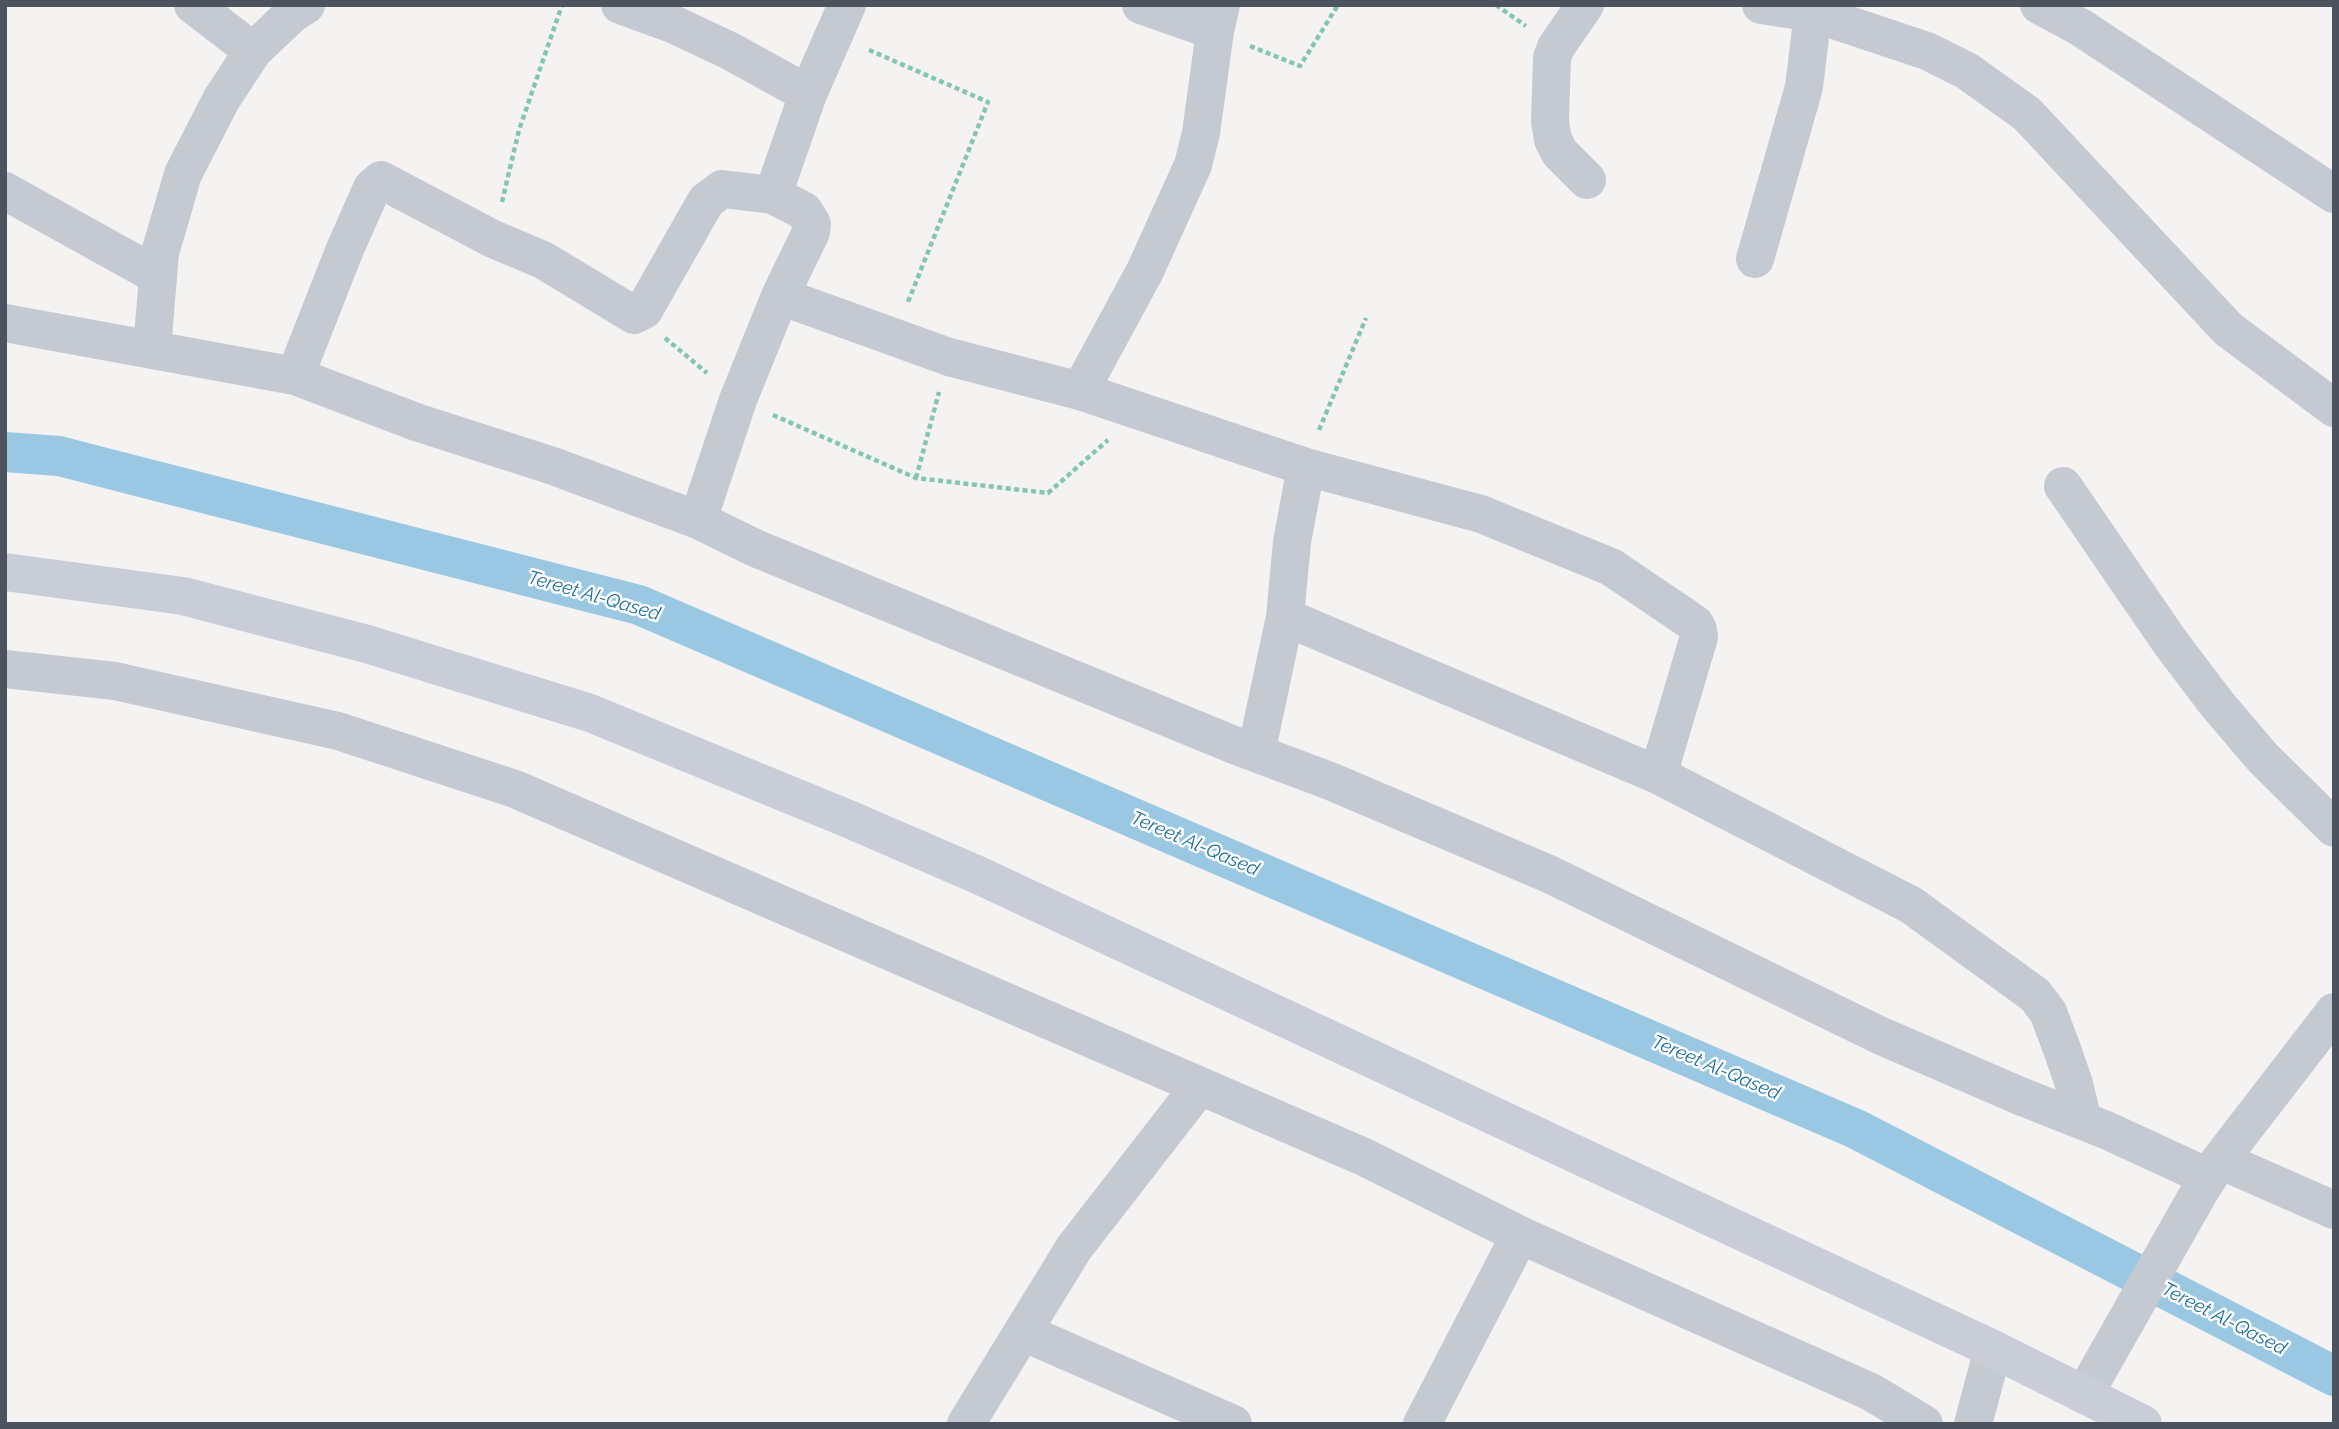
<!DOCTYPE html>
<html>
<head>
<meta charset="utf-8">
<style>
	body { margin:0 }
	#map { position:relative; width:2339px; height:1429px; overflow:hidden; background:#f4f3f2; font-family:Raleway,sans-serif }
	canvas { display:block }
	.frame { position:absolute; inset:0; border:7px solid #4c525e; pointer-events:none }
</style>
</head>
<body>
<div id="map">
<canvas width="2339" height="1429"></canvas>
<div class="frame"></div>
</div>
<script>
const g = document.querySelector('canvas').getContext('2d');
g.lineJoin = 'round';
const poly = rows => new Path2D(rows.map(r => 'M' + r).join(''));
function strokePath(path, color, width, dash) { g.strokeStyle = color; g.lineWidth = width; g.lineCap = dash ? 'butt' : 'round'; g.setLineDash(dash || []); g.stroke(path); }
function write(font, color, halo, rows, align = 'center') {
  g.font = font + ' Raleway,sans-serif'; g.lineWidth = 5; g.setLineDash([]); g.textBaseline = 'middle'; g.strokeStyle = halo; g.fillStyle = color; for (const [text, x, y, turn = 0] of rows) {
    g.save(); g.translate(x, y); g.rotate((+turn || 0) * Math.PI / 180); g.textAlign = isNaN(turn) ? turn : align; if (halo) g.strokeText(text, 0, 0); g.fillText(text, 0, 0); g.restore();
  }
}
strokePath(poly([
	[5,452,59,456,639,605,1856,1129,2334,1376]
]), '#9ac8e3', 40);
strokePath(poly([
	[1496,5,1526,26],
	[1250,46,1300,66,1338,5],
	[869,50,988,102,908,302],
	[502,202,519,130,562,5],
	[665,338,707,373],
	[773,415,916,478,1048,493,1108,440],
	[1319,430,1366,318],
	[916,478,939,392]
]), '#83c6af', 4.5, [5, 3.5]);
strokePath(poly([
	[193,5,253,51],
	[620,5,675,25,730,51,808,94],
	[1141,5,1215,31],
	[1585,5,1556,47,1552,58,1550,121,1553,140,1560,153,1587,180],
	[1761,5,1813,13,1927,51,1967,71,2027,114,2228,329,2334,408],
	[2039,5,2080,27,2334,194],
	[5,191,158,276],
	[773,195,808,94,847,5],
	[1755,259,1804,87,1813,13,1817,5],
	[780,296,949,357,1080,391,1306,467,1481,514,1611,567,1685,617,1695,624,1698,630,1699,637,1658,775],
	[5,323,295,376,416,422,553,466,698,520,755,548,1234,745,1330,781,1549,874,1879,1035,2020,1096,2106,1130,2208,1177],
	[152,349,160,253,183,174,221,100,253,51,292,14,306,5],
	[295,376,345,249,372,188,381,180,493,239,543,260,634,315,644,310,706,201,722,189,773,195,804,211,812,224,811,232,780,296,738,400,698,520],
	[1080,391,1145,271,1193,165,1201,133,1215,31,1221,5],
	[2063,486,2170,642,2217,704,2263,758,2334,828],
	[1285,617,1658,775,1911,905,2035,995,2048,1012,2062,1049,2074,1084,2083,1121],
	[5,669,115,681,338,731,515,789,1364,1157,1520,1235,1871,1392,1924,1424],
	[1256,753,1285,617,1292,542,1306,467],
	[2220,1160,2334,1210],
	[1023,1332,1233,1424],
	[2084,1395,2201,1189,2220,1160,2334,1012],
	[966,1424,1074,1248,1199,1087],
	[1422,1424,1520,1235],
	[1973,1424,1993,1349]
]), '#c5cad2', 38);
strokePath(poly([
	[5,572,183,596,367,644,590,713,851,820,978,875,1993,1349,2143,1424]
]), '#c8cdd8', 38);
write('italic 19px', '#1e6f9e', '#fff', [
	["Tereet Al-Qased",594,596,16],
	["Tereet Al-Qased",1195,844,23],
	["Tereet Al-Qased",1716,1068,23],
	["Tereet Al-Qased",2224,1319,27]
]);
</script>
</body>
</html>
